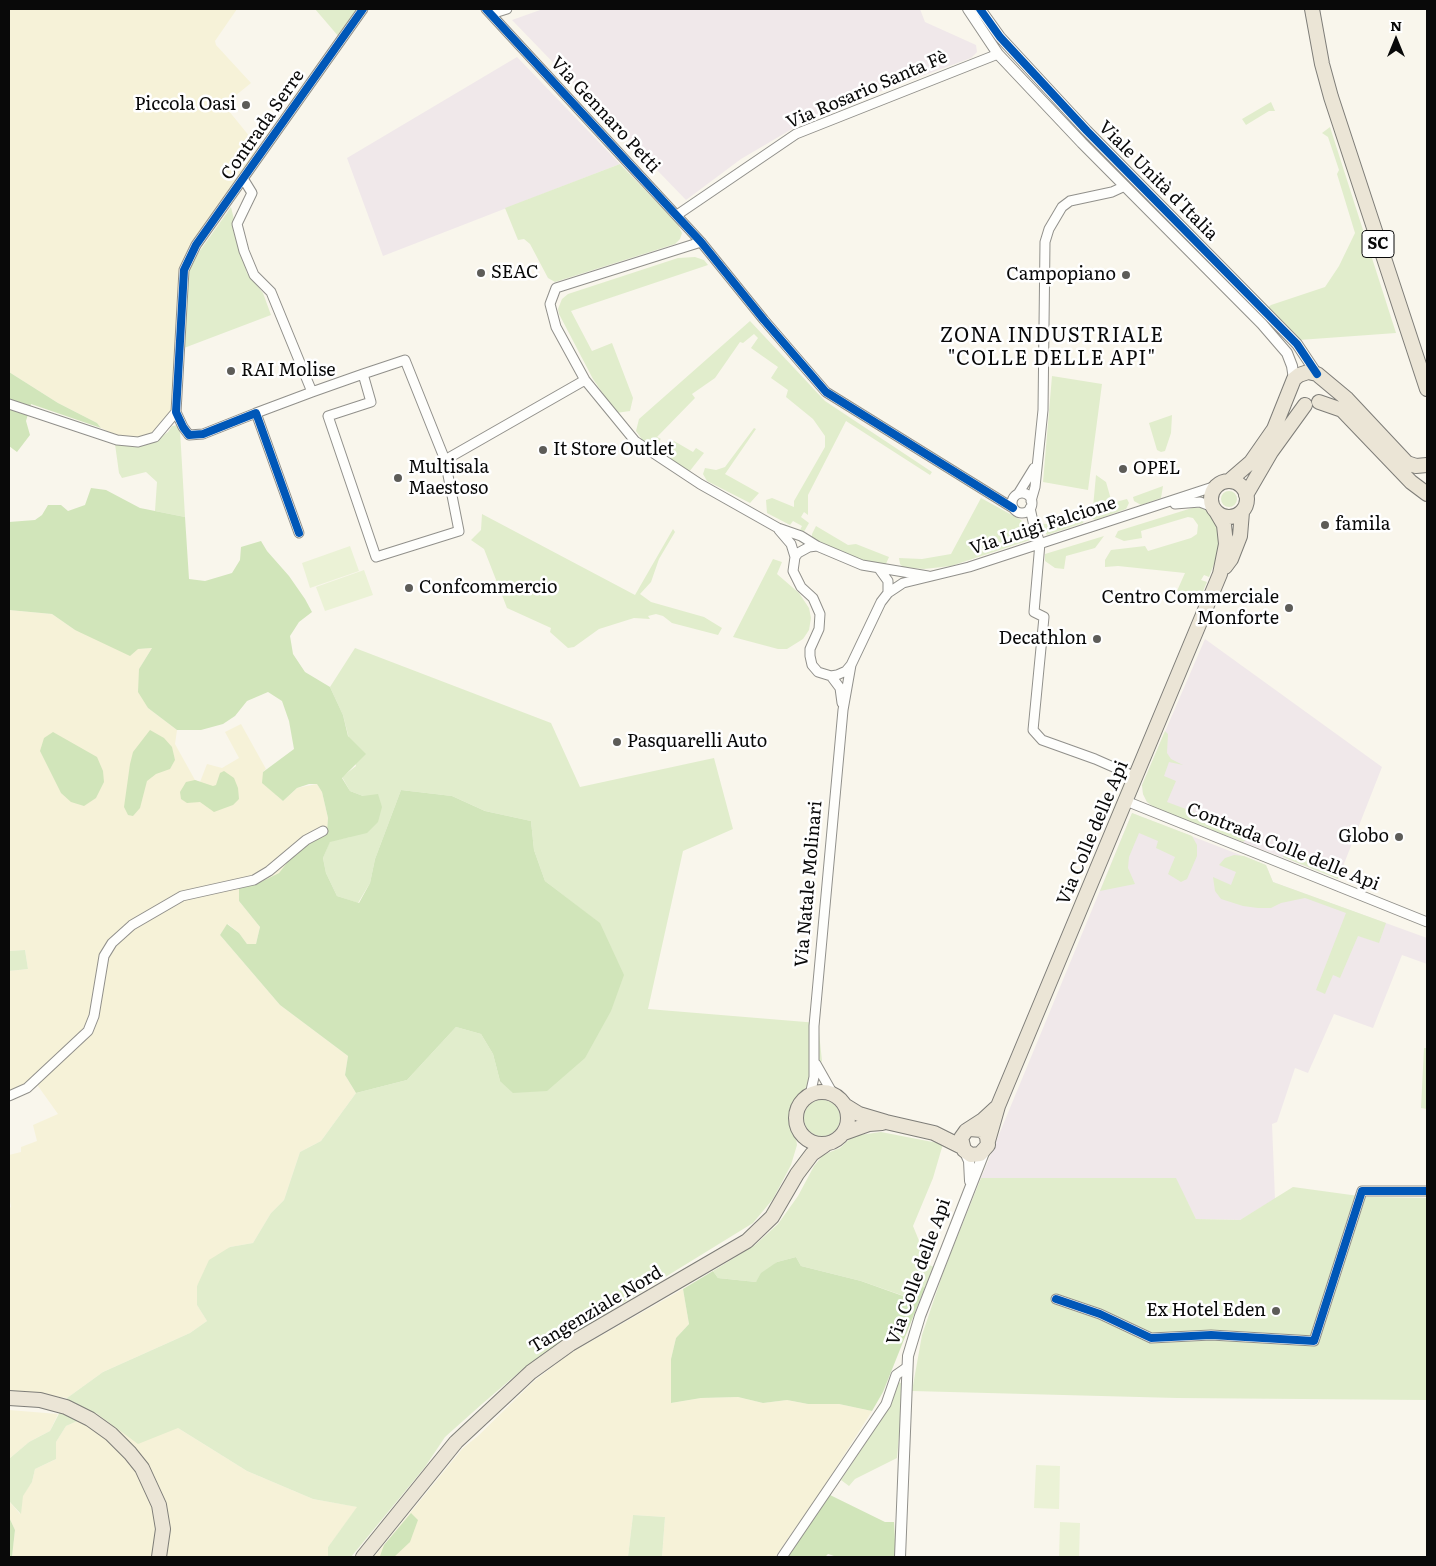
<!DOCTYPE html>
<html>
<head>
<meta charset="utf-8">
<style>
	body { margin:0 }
	#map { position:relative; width:1436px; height:1566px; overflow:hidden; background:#f9f6ec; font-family:Literata,serif }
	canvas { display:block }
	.frame { position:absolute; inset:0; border:10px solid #090909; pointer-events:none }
	.north { position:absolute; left:1371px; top:15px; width:50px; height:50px; -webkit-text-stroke:4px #fff; paint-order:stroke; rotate:0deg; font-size:14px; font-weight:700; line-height:20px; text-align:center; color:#090909 }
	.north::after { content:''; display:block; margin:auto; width:18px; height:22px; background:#090909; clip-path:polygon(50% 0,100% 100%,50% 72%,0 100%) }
</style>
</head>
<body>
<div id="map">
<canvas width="1436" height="1566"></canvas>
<div class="frame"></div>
<div class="north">N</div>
</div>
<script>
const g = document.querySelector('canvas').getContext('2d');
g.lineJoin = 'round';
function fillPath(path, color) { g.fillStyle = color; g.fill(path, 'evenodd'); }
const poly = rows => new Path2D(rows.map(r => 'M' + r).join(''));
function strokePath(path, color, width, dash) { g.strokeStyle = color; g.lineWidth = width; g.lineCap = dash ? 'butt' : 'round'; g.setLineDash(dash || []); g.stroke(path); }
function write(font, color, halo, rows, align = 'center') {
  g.font = font + ' Literata,serif'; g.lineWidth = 5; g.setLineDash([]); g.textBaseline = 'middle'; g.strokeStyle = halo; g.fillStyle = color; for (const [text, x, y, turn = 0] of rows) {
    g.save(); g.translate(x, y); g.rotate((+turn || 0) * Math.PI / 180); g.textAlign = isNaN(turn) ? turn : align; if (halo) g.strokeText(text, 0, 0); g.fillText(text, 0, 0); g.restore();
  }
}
fillPath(poly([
	[543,9,920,9,925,22,976,45,977,52,971,58,814,116,741,159,686,200,512,20],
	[517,57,620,164,383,256,347,158],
	[1205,639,1382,767,1338,879,1155,808,1147,802,1143,794,1142,785],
	[1132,813,1266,865,1273,882,1427,938,1427,964,1402,955,1373,1028,1334,1014,1308,1073,1295,1068,1277,1122,1272,1124,1275,1199,1240,1220,1196,1219,1175,1178,981,1178]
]), '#f0e8ea');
fillPath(poly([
	[9,9,237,9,215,41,216,45,251,83,224,105,259,148,184,264,174,404,169,416,150,436,135,438,117,436,101,428,97,423,58,403,9,372],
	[9,610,52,614,75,630,138,649,152,648,139,669,148,708,177,730,175,744,195,780,200,782,207,764,222,768,239,758,225,732,241,724,266,769,263,772,263,783,283,801,297,788,317,784,322,792,328,818,327,831,298,850,279,873,257,884,239,901,260,927,256,944,247,944,239,933,228,924,220,935,280,1005,348,1056,345,1075,356,1093,321,1141,300,1152,284,1200,271,1213,253,1243,230,1247,197,1286,197,1305,207,1321,190,1333,103,1372,67,1398,9,1390,9,1208,11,1207,9,1197,9,1155,21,1152,21,1147,37,1141,33,1125,58,1114,33,1079,9,1093,9,971,28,969,25,950,9,951],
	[683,1289,689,1324,676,1338,671,1359,671,1403,701,1398,738,1397,763,1403,787,1400,808,1404,839,1404,872,1411,818,1496,775,1557,662,1557,665,1517,633,1515,628,1557,374,1557,463,1448,478,1436,533,1382,569,1354],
	[9,1410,58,1414,50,1431,29,1442,9,1459],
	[96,1413,115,1426,178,1428,247,1471,313,1499,358,1507,328,1547,328,1557,166,1557,170,1529,166,1503,148,1464,135,1448,125,1457,136,1471,152,1507,156,1530,152,1557,12,1557,15,1530,9,1517,9,1501,20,1514,22,1496,32,1482,35,1469,56,1459,56,1442,66,1426]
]), '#f6f2d8');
fillPath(poly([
	[315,9,359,9,339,37],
	[1271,102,1275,111,1269,111,1246,125,1242,119],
	[1330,127,1396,333,1299,340,1267,308,1271,305,1325,287,1339,266,1355,233,1337,174,1339,170,1328,137,1322,133],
	[620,164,677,223,682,233,680,239,675,244,555,282,548,278,530,244,524,239,518,240,505,208],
	[231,207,247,273,263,293,271,315,184,348,189,266],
	[695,257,704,260,708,265,571,311,592,351,612,343,633,398,630,411,616,413,593,379,559,314,558,309,562,299,568,294,678,258],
	[750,321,825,401,932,472,930,475,846,421,808,495,808,515,804,512,801,517,809,523,805,530,803,532,800,530,802,526,793,521,790,525,767,513,766,500,772,498,794,507,794,501,825,447,825,436,813,419,786,397,788,390,771,378,778,367,751,348,758,338,754,334,743,343,740,342,715,378,692,394,695,398,657,437,661,439,651,447,643,441,636,431,639,419],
	[1052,376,1102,384,1088,490,1043,482],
	[1172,415,1171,433,1165,451,1161,452,1157,450,1149,423],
	[178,425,180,430,185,517,155,511,157,482,146,472,122,478,119,473,115,444,155,441,168,432,172,426],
	[754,428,756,429,725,474,759,493,750,503,707,481,703,474,705,468,716,470,725,467],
	[674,441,693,452,696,448,704,453,689,472,667,457,669,446],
	[1096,475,1106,482,1112,503,1127,499,1129,503,1126,509,1095,520,1092,518],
	[1163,486,1161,498,1141,505,1134,501,1133,497],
	'1221 499a8 8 0 1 1 16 0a8 8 0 1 1-16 0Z',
	[981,498,1021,520,1029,529,1033,539,951,566,924,569,903,567,900,564,899,558,922,559,951,554],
	[1192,508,1202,508,1215,517,1221,536,1219,551,1209,577,1204,575,1201,580,1207,582,1200,598,1177,591,1185,573,1118,566,1105,567,1105,560,1111,550,1145,546,1148,551,1191,538,1197,534,1198,525,1193,518,1188,517,1141,531,1142,538,1124,541,1115,537,1118,531],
	[1086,512,1083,523,1047,535,1037,523,1046,524],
	[482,514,635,595,673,529,675,532,659,559,651,582,640,594,651,602,704,617,722,628,718,635,672,623,663,616,656,614,648,616,650,619,634,618,599,629,574,647,568,648,550,632,551,628,507,608,484,549,471,540,481,530],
	[816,526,848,545,856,544,889,557,885,566,863,562,812,538,812,534],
	[1104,536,1095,548,1066,556,1064,569,1055,568,1045,561,1045,554],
	[773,559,782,562,777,574,799,593,809,608,811,618,809,630,803,639,787,649,778,649,733,637],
	[355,648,551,723,580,787,714,758,733,829,683,851,648,1009,818,1023,822,1061,810,1074,807,1086,794,1103,791,1111,790,1126,796,1138,797,1145,791,1165,773,1199,753,1223,584,1327,524,1368,482,1404,445,1437,425,1467,351,1557,328,1557,328,1547,357,1507,313,1499,247,1471,178,1428,138,1444,96,1413,66,1426,56,1442,56,1459,35,1469,32,1482,23,1496,21,1514,9,1501,9,1459,29,1442,50,1431,67,1398,103,1372,190,1333,207,1321,197,1305,197,1286,209,1260,230,1247,253,1243,271,1213,284,1200,300,1152,321,1141,356,1093,407,1080,456,1027,481,1034,493,1054,500,1081,599,923,545,881,534,850,531,821,485,811,452,796,401,790,375,859,370,883,358,903,337,896,326,873,323,858,330,841,350,837,363,796,350,791,342,777,356,766,343,715,330,687],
	[1165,731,1168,734,1167,753,1171,759,1183,765,1169,762,1164,776,1176,781,1167,802,1253,834,1243,842,1155,808,1147,802,1143,794,1142,785],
	[1132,813,1192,836,1197,845,1197,856,1187,879,1181,882,1168,874,1175,857,1156,848,1158,841,1139,833,1129,857,1128,868,1135,884,1100,891],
	[1282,845,1343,868,1338,879,1283,857],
	[1234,855,1244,856,1266,865,1273,882,1386,923,1379,943,1358,936,1340,978,1333,975,1325,994,1316,990,1346,913,1305,898,1281,903,1271,908,1258,908,1243,906,1221,899,1215,891,1213,877,1231,885,1236,872,1219,865,1225,858],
	[25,950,28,969,9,971,9,951],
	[1424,1048,1427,1048,1427,1109,1421,1108],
	'804 1118a18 18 0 1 1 36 0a18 18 0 1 1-36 0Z',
	[881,1132,943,1144,933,1178,913,1226,929,1265,934,1267,925,1287,914,1288,904,1296,861,1281,801,1266,796,1257,777,1262,756,1282,718,1278,713,1271,755,1245,778,1224,798,1196,814,1166,823,1155,840,1148,853,1136],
	[981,1178,1176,1178,1196,1219,1240,1220,1293,1187,1366,1197,1427,1198,1427,1400,1177,1398,912,1391,922,1335,944,1270],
	[899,1382,902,1384,901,1414,897,1458,855,1479,849,1486,841,1480,891,1405],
	[633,1515,665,1517,662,1557,628,1557]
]), '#e1edcc');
fillPath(poly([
	[9,372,58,403,97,423,101,428,31,404,26,421,30,435,17,452,9,446],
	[91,488,106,490,140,508,185,517,189,579,205,581,232,573,240,560,241,547,261,541,267,551,289,576,305,599,312,612,299,622,290,636,293,654,305,672,330,687,343,715,348,736,366,754,342,778,350,791,363,796,378,794,382,807,378,822,367,833,330,842,323,858,326,873,337,896,359,903,370,883,375,859,401,790,452,796,485,811,531,821,534,850,545,881,600,923,624,975,611,1011,585,1058,547,1091,513,1093,500,1081,493,1054,481,1034,456,1027,407,1080,356,1093,345,1075,348,1056,280,1005,220,935,227,924,239,933,247,944,256,944,260,927,239,901,239,887,257,884,279,873,297,850,327,831,328,818,322,792,317,784,309,784,297,788,283,801,262,783,263,772,294,749,289,721,282,701,268,692,247,701,235,716,223,724,201,730,177,730,148,708,138,692,139,669,152,648,138,649,130,656,75,630,52,614,9,610,9,522,35,520,42,515,48,505,61,505,68,511,85,505],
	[150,730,164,738,172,747,175,760,170,769,156,774,147,781,140,808,133,816,128,815,124,807,130,764,133,752],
	[53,732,97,757,103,771,104,782,96,798,84,806,71,802,61,793,40,751,44,738],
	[224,771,234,778,238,788,239,799,233,805,214,812,200,802,187,803,181,799,180,792,186,782,195,780,213,786,216,785,220,773],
	[796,1257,801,1266,861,1281,903,1296,914,1288,925,1287,883,1392,872,1411,839,1404,808,1404,787,1400,763,1403,738,1397,701,1398,671,1403,671,1359,676,1338,689,1324,683,1289,713,1271,718,1278,756,1282,761,1273,777,1262],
	[830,1495,885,1522,894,1522,896,1557,837,1557,828,1554,825,1557,787,1557],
	[411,1513,418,1520,410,1542,394,1557,380,1556,384,1545],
	[9,1517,15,1530,12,1557,9,1557]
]), '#d1e5ba');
fillPath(poly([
	[350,546,359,571,310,588,302,563],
	[364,570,373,595,325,611,316,587],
	[1036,1465,1060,1466,1059,1509,1034,1508],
	[1060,1522,1080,1523,1079,1557,1059,1557]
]), '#ebf2d6');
const minor = poly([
	[486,9,701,242,764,320,826,392,1013,508],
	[491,14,507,9],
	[244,180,252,193,237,224,244,251,254,275,271,292,312,392],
	[677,215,796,134,998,54],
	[701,242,556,288,550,304,556,327,585,380,635,441,700,484,778,528,801,536,817,546],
	[9,404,117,440,138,442,155,437,176,412],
	[256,413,312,392,363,374,405,360,445,460,459,531,376,557,328,416,371,402,363,374],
	[445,460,585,380],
	'1012 503a10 10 0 1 1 20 0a10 10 0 1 1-20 0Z',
	[1018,494,1034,468],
	[1031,501,1035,487,1043,410,1045,242,1049,229,1062,207,1070,201,1112,192,1125,186],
	[1175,504,1200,502,1213,507],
	[1030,508,1034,526,1040,543,1034,612,1044,617,1033,730,1042,740,1095,759,1136,777],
	[779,530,791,544,795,557],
	[299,533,256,413,203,434,189,435,183,427,176,412,184,270,196,245,363,9],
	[880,570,888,581,888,593,881,602,851,665,846,671,837,675,831,676,818,672,812,665,810,656,810,649,819,629,820,614,813,598,801,587,793,571,795,557,798,553,809,547,817,546,862,565,928,576],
	[888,593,903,583,969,567,1216,486],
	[831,676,840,688,842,703],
	[1126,801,1427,922],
	[816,1064,833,1094],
	[810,1095,814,1077,814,1026,843,710,851,665],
	[9,1096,27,1088,88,1031,94,1016,104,956,112,943,132,925,182,896,254,880,269,871,306,840,323,831],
	[1056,1299,1100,1314,1151,1338,1211,1335,1314,1341,1362,1191,1427,1191],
	[782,1557,886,1404,896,1375,906,1368]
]);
const tertiary = poly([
	[968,9,998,54,1082,143,1262,324,1287,353,1292,366,1294,379],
	[980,9,1000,37,1087,131,1297,344,1317,374],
	[964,1150,969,1161,970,1181],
	[900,1557,908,1356,920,1316,985,1150]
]);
const primary = poly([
	[1312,9,1322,64,1331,97,1427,389],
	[1319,402,1342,410,1411,482,1427,494],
	[1229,481,1251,462,1274,429,1294,379,1299,375,1308,372,1317,374,1347,399,1407,463,1416,466,1427,465],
	'1211 499a18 18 0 1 1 36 0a18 18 0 1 1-36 0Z',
	[1246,495,1271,452,1305,405],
	[1225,567,1231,559,1240,536,1242,512],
	'796 1118a26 26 0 1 1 52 0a26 26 0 1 1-52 0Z',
	[846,1106,859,1114,886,1122,934,1133,962,1147],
	[969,1129,982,1130,987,1136,988,1145,980,1154,971,1155,964,1150,961,1138,966,1131,983,1120,996,1108],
	[844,1133,869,1124,882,1123],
	[988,1141,998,1106,1220,574,1226,544,1224,525,1217,513],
	[9,1398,40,1400,66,1407,90,1419,111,1434,130,1453,142,1468,159,1505,163,1529,159,1557],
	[363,1557,456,1442,531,1372,570,1344,747,1241,772,1217,797,1174,812,1154,825,1145]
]);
strokePath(minor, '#91908b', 11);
strokePath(tertiary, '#91908b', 12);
strokePath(primary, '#7e7d78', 16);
strokePath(minor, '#fefefc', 9);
strokePath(tertiary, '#fefefc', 10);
strokePath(primary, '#ebe5d6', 14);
strokePath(poly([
	[486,9,701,242,764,320,826,392,1013,508],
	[980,9,1000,37,1087,131,1297,344,1317,374],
	[299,533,256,413,203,434,189,435,183,427,176,412,184,270,196,245,363,9],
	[1056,1299,1100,1314,1151,1338,1211,1335,1314,1341,1362,1191,1427,1191]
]), '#0057b8', 8);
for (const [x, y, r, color] of [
	[246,105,5,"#5d5c58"],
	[481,273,5,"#5d5c58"],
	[1126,275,5,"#5d5c58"],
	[231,371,5,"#5d5c58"],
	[543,450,5,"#5d5c58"],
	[1123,469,5,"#5d5c58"],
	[398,478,5,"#5d5c58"],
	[1325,525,5,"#5d5c58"],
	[409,588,5,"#5d5c58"],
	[1289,608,5,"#5d5c58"],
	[1097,639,5,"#5d5c58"],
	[617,742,5,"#5d5c58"],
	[1399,837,5,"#5d5c58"],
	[1276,1311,5,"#5d5c58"]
]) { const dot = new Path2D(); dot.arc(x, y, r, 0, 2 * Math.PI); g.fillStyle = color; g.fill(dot); strokePath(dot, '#fff', 2); }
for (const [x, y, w] of [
	[1378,244,32]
]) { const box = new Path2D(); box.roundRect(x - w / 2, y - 13.5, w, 27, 4); g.fillStyle = '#fff'; g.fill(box); strokePath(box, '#090909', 1); }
write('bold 16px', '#090909', null, [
	["SC",1378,244]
]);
write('18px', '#090909', '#fff', [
	["Via Rosario Santa Fè",867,90,-23],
	["Via Gennaro Petti",605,115,47],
	["Contrada Serre",263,125,-55],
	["Viale Unità d'Italia",1158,181,45],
	["Via Luigi Falcione",1043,526,-18],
	["Via Colle delle Api",1093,833,-67],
	["Contrada Colle delle Api",1283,847,22],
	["Via Natale Molinari",809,884,-85],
	["Via Colle delle Api",919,1272,-70],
	["Tangenziale Nord",596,1310,-31]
]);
write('18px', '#090909', '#fff', [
	["Piccola Oasi",236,105,"right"],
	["SEAC",491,273],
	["Campopiano",1116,275,"right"],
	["RAI Molise",241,371],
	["It Store Outlet",553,450],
	["Multisala",408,468],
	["Maestoso",408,489],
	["OPEL",1133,469],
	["famila",1335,525],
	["Confcommercio",419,588],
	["Centro Commerciale",1279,598,"right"],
	["Monforte",1279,619,"right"],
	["Decathlon",1087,639,"right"],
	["Pasquarelli Auto",627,742],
	["Globo",1389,837,"right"],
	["Ex Hotel Eden",1266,1311,"right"]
], 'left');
g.letterSpacing = '1px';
write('20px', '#090909', '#fff', [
	["ZONA INDUSTRIALE",1052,336],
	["\"COLLE DELLE API\"",1052,359]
]);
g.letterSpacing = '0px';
</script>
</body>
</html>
